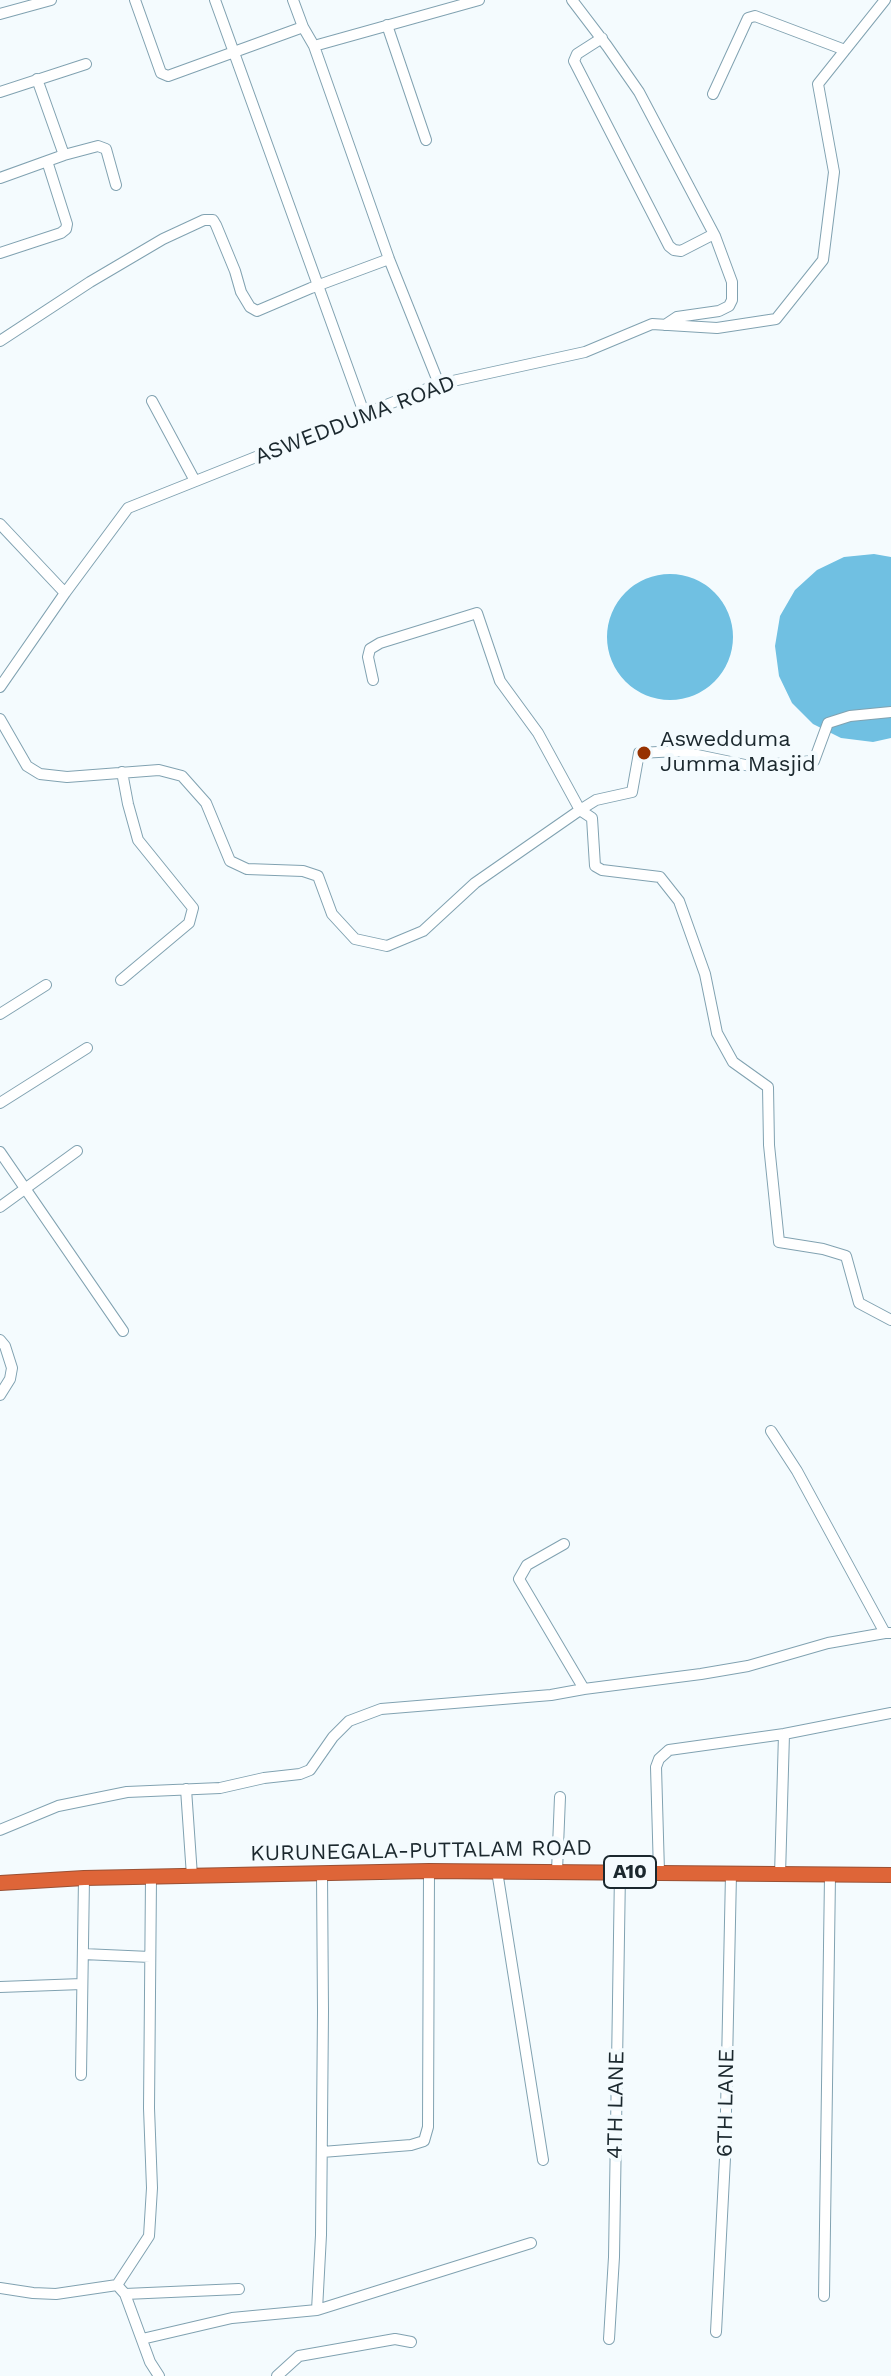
<!DOCTYPE html>
<html>
<head>
<meta charset="utf-8">
<style>
	body { margin:0 }
	canvas { display:block; background:#f4fbfe }
</style>
</head>
<body>
<canvas width="891" height="2376"></canvas>
<script>
const g = document.querySelector('canvas').getContext('2d');
g.lineJoin = 'round';
function fillPath(path, color) { g.fillStyle = color; g.fill(path, 'evenodd'); }
const poly = rows => new Path2D(rows.map(r => 'M' + r).join(''));
function strokePath(path, color, width, dash) { g.strokeStyle = color; g.lineWidth = width; g.lineCap = dash ? 'butt' : 'round'; g.setLineDash(dash || []); g.stroke(path); }
function write(font, color, halo, rows, align = 'center') {
  g.font = font + ' "Work Sans",sans-serif'; g.lineWidth = 8; g.setLineDash([]); g.textBaseline = 'middle'; g.strokeStyle = halo; g.fillStyle = color; for (const [text, x, y, turn = 0] of rows) {
    g.save(); g.translate(x, y); g.rotate((+turn || 0) * Math.PI / 180); g.textAlign = isNaN(turn) ? turn : align; if (halo) g.strokeText(text, 0, 0); g.fillText(text, 0, 0); g.restore();
  }
}
fillPath(poly([
	[874,554,891,557,891,738,873,742,841,738,813,724,792,703,779,676,775,646,780,616,795,590,817,570,844,557],
	'607 637a63 63 0 1 1 126 0a63 63 0 1 1-126 0Z'
]), '#70c0e2');
const minor = poly([
	[135,0,161,73,168,76,303,27],
	[215,0,363,410],
	[293,0,303,27,314,46],
	[572,0,607,46,639,92,715,236,732,282,732,300,729,306,719,311,677,317,665,325],
	[0,14,51,0],
	[387,25,426,140],
	[602,38,577,54,574,61,669,246,674,250,681,251,714,234],
	[37,79,64,155],
	[0,92,86,64],
	[713,94,748,18,755,16,845,50],
	[0,178,64,155,98,146,106,149,116,185],
	[0,253,61,233,66,229,67,224,47,161],
	[0,341,90,282,163,239,204,220,213,220,216,225,235,271,241,292,250,307,257,311,311,288,389,259],
	[439,384,389,259,314,46,479,0],
	[152,401,195,481],
	[0,524,65,593],
	[373,680,368,657,370,649,380,643,477,613,500,681,538,733,580,810,592,818,595,866,602,870,660,877,679,901,705,974,717,1033,733,1062,768,1087,769,1145,779,1242,823,1249,846,1256,859,1303,891,1320],
	[0,687,65,593,128,508,439,384,585,352,652,324,717,328,776,319,823,260,834,172,818,84,885,0],
	[0,719,27,766,40,774,67,777,159,770,182,776,206,803,230,861,247,869,303,871,318,876,332,914,355,939,387,946,423,931,475,883,580,810,596,800,632,792,639,753,678,751,750,766,814,761,828,723,850,716,891,712],
	[121,980,189,923,193,908,138,840,128,804,122,772],
	[0,1014,46,985],
	[0,1103,87,1048],
	[0,1152,123,1331],
	[0,1207,77,1151],
	[0,1340,5,1346,12,1368,10,1379,0,1395],
	[771,1431,797,1471,885,1633],
	[564,1544,527,1565,519,1579,584,1689],
	[186,1789,192,1876],
	[0,1830,58,1806,127,1792,220,1788,264,1778,300,1774,310,1770,333,1737,349,1721,381,1709,551,1695,584,1689,701,1674,748,1666,828,1643,885,1633,891,1633],
	[497,1871,543,2160],
	[557,1871,560,1797],
	[659,1872,656,1767,659,1759,669,1750,784,1734,891,1713],
	[780,1875,784,1734],
	[83,1954,150,1957],
	[0,1987,82,1984],
	[81,2075,84,1878],
	[322,2152,411,2145,424,2141,428,2127,429,1871],
	[117,2285,149,2236,152,2188,149,2108,151,1878],
	[0,2288,33,2293,56,2294,117,2285,125,2294,150,2362,159,2376],
	[125,2294,239,2289],
	[824,2296,830,1876],
	[317,2310,321,2235,323,2011,322,1874],
	[716,2332,725,2158,731,1874],
	[142,2339,232,2318,317,2310,531,2243],
	[609,2339,614,2257,620,1872],
	[277,2376,299,2356,395,2339,411,2342]
]);
const highway = poly([
	[0,1883,84,1878,429,1871,891,1875]
]);
strokePath(minor, '#81a2b1', 12);
strokePath(highway, '#9a5034', 16);
strokePath(minor, '#fff', 10);
strokePath(highway, '#de6538', 14);
for (const [x, y, r, color] of [
	[644,753,8,"#973201"]
]) { const dot = new Path2D(); dot.arc(x, y, r, 0, 2 * Math.PI); g.fillStyle = color; g.fill(dot); strokePath(dot, '#f4fbfe', 3); }
for (const [x, y, w] of [
	[630,1872,52]
]) { const box = new Path2D(); box.roundRect(x - w / 2, y - 16, w, 32, 6); g.fillStyle = '#f4fbfe'; g.fill(box); strokePath(box, '#1b282e', 2); }
write('bold 20px', '#1b282e', null, [
	["A10",630,1872]
]);
write('22px', '#1b282e', '#f4fbfe', [
	["ASWEDDUMA ROAD",355,420,-21],
	["KURUNEGALA-PUTTALAM ROAD",421,1851,-1],
	["6TH LANE",726,2103,-89],
	["4TH LANE",616,2105,-89]
]);
write('22px', '#1b282e', '#f4fbfe', [
	["Aswedduma",660,740],
	["Jumma Masjid",660,765]
], 'left');
</script>
</body>
</html>
